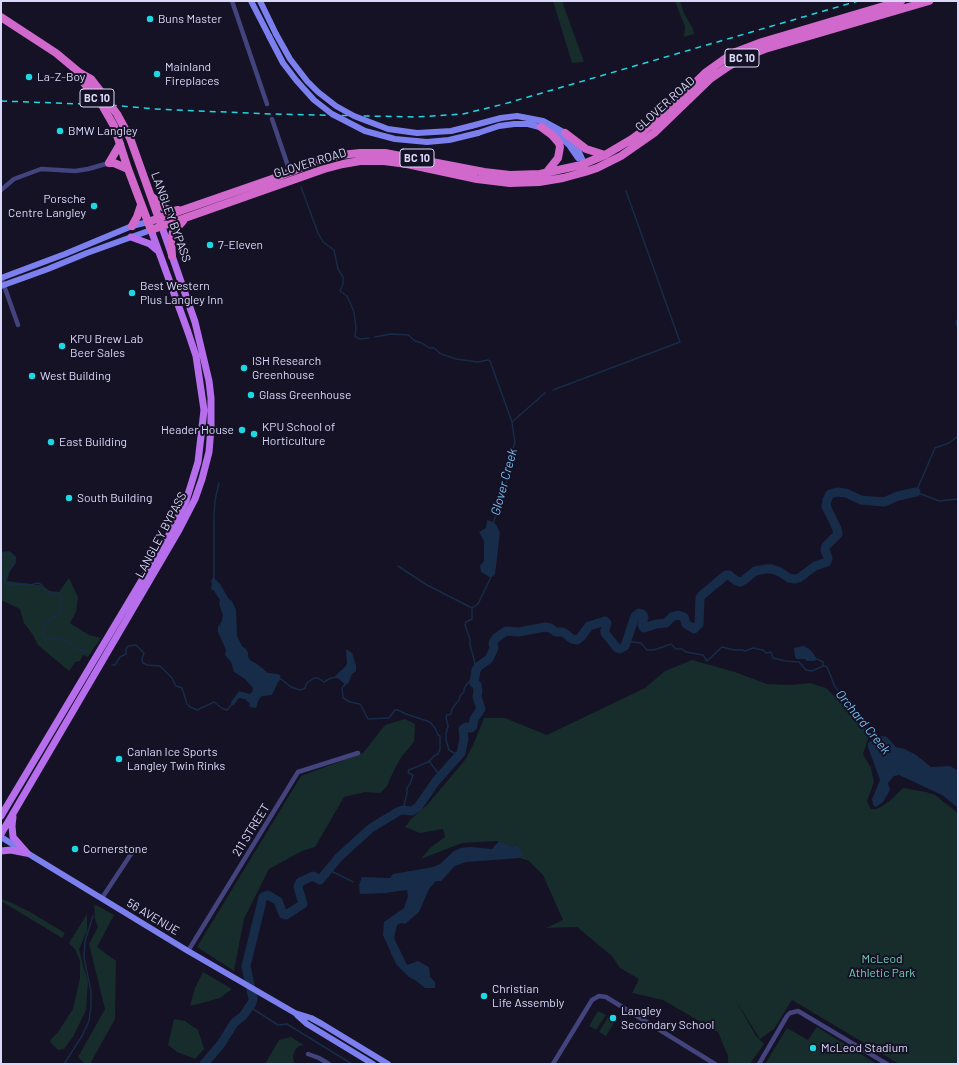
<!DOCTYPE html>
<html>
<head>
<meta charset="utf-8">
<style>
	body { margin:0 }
	#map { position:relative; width:959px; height:1065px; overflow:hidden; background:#141224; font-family:Barlow,sans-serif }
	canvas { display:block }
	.frame { position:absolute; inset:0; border:2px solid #dbd9fa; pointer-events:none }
</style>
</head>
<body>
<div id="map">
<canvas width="959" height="1065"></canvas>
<div class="frame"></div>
</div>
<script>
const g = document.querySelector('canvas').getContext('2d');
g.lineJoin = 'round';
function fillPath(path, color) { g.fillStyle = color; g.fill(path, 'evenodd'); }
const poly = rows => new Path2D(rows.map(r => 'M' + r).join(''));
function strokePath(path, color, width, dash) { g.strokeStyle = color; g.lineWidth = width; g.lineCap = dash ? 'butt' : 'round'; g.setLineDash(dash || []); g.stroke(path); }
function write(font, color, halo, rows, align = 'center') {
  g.font = font + ' Barlow,sans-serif'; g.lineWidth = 4; g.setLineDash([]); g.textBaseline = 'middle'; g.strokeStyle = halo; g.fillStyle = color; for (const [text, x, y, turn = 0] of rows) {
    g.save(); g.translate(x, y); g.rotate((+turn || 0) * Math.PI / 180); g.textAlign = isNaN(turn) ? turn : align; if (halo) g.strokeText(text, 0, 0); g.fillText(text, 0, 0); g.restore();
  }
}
fillPath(poly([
	[553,1,562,1,584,62,572,63],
	[675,1,680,1,684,13,693,29,694,34,684,37,685,27],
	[9,551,16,557,14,565,9,573,7,581,39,585,43,586,50,591,59,592,69,578,78,597,76,612,70,623,89,635,101,638,88,657,83,655,80,661,75,662,69,671,38,645,33,635,24,623,20,609,1,600,1,552],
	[692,660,735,672,767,684,792,685,810,683,826,688,865,726,869,736,863,754,871,768,874,782,867,801,869,806,871,809,876,809,881,807,891,800,903,788,926,792,935,795,958,813,958,1064,899,1064,792,1000,774,1029,760,1039,735,999,756,1036,764,1044,750,1064,730,1064,728,1062,728,1056,718,1032,663,1000,632,993,639,979,620,968,612,956,577,927,546,928,563,920,543,875,529,861,520,858,522,856,516,844,514,847,497,841,462,843,421,859,430,848,445,837,443,829,420,833,405,827,411,819,428,804,465,760,474,743,484,718,505,718,547,735,645,688,665,671],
	[405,719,415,724,414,742,402,756,394,770,387,786,380,793,365,792,344,797,315,847,302,851,269,869,244,919,234,971,197,947,301,776,363,753,385,725],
	[2,899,10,902,30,912,65,933,62,938,1,901],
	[94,904,114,915,97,947,116,961,115,1019,90,1064,85,1064,78,1057,105,1009,89,944,98,927,95,919],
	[87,914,87,931,79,949,83,965,88,981,86,1010,73,1037,64,1049,58,1050,50,1042,51,1039,58,1032,73,1009,80,978,80,961,75,949,69,943],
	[203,972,232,989,220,998,190,1006,195,988],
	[598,1011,606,1015,596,1030,589,1026],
	[608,1017,615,1021,606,1036,599,1032],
	[174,1019,185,1021,198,1030,204,1049,195,1059,177,1052,168,1045],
	[817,1027,877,1064,765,1064,787,1028,808,1040,816,1028],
	[291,1037,304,1045,299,1046,295,1050,293,1056,294,1062,292,1064,265,1064,279,1040]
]), '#162d2b');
fillPath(poly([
	[487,520,493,522,497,526,500,533,495,574,491,578,481,572,480,566,484,561,484,541,479,532,486,528],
	[213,577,220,584,229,599,232,601,236,610,237,636,242,646,246,649,248,653,248,657,251,661,257,664,268,673,278,674,281,676,272,695,262,696,259,699,256,708,249,707,250,704,245,699,239,698,233,706,231,702,239,691,250,694,252,692,253,688,245,679,234,672,231,662,225,655,226,650,218,632,218,627,222,621,223,615,219,604,220,600,214,591,211,589,212,584,211,581],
	[803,646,808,648,813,653,817,659,815,661,807,661,805,659,797,659,795,657,794,648],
	[346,650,348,650,352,653,356,665,356,671,352,674,349,682,346,685,335,676,346,666,347,663,346,652],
	[882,736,887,737,896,747,905,749,916,755,931,767,950,766,957,770,958,772,958,808,942,795,899,775,894,776,888,783,890,790,883,802,876,807,873,805,872,799,880,780,868,747,868,743,871,741],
	[499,841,514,847,516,844,522,851,522,856,520,858,466,862,455,866,441,881,436,881,429,889,419,912,405,924,401,923,397,925,394,938,407,965,418,961,429,967,430,977,435,982,435,988,425,988,415,980,409,977,396,964,383,935,384,922,404,908,408,896,407,890,385,893,360,894,359,885,362,877,390,878,393,874,433,867,440,864,454,851,461,848,470,847,492,849]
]), '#172c48');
strokePath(poly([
	[301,187,318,233,323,242,334,250,338,269,343,277,343,284,340,291,347,296,354,312,356,328,355,336,359,339,369,338],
	[958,318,956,323,958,328],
	[375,337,391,334,408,335,415,341,422,343,429,348,434,348,441,354,456,359,478,362,488,360,490,361,512,422,515,443,511,453,511,463,506,484,493,524],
	[553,390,680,342,626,191],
	[512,422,545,393],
	[958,436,949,443,935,448,916,492,939,501,958,499],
	[1,554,4,555,11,553,15,558,15,563,5,575,4,581,7,584,12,585,19,584,30,585,38,583,42,585,46,592,51,594,57,593,62,596,59,605,60,611,57,616,45,623,43,632,44,639,46,640,53,638,57,638,70,643,77,649,90,653],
	[398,566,427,585,472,608],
	[214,578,214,516,215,500,219,483],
	[472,608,478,604,491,577],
	[472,608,472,619,466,622,465,625,470,639,470,645,474,659,476,670],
	[625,646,630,642,634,642,641,643,647,650,654,650,671,644,676,649,682,649,686,652,703,655,707,661,722,647,734,650,742,650,745,651,753,648,763,650,766,653,771,652,773,658,785,661,799,662,806,670,812,671,823,666,826,666,828,669,835,687,878,738],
	[817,659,823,662,823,665],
	[112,665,115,665,120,657,126,654,126,649,128,646,136,645,144,653,142,659,143,663,147,665,160,666,172,678,176,686,182,688,187,704,190,707,197,710,214,702,223,709,227,710,232,704],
	[279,680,281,679,291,687,300,690,305,688,307,683,314,678,318,678,324,682,331,678,338,677],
	[346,683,342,688,343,698,350,702,360,704,368,719,389,718,395,710,398,710,406,714,430,722,435,728,438,735,440,736],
	[459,756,449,750,446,740,446,734,448,726,446,717,447,715,451,714,452,709,459,700,460,696,464,692,464,689,467,684,470,681,474,683],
	[429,761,438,773,439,776],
	[403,810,407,793,407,788,410,784,413,775,408,773,409,770,428,762,434,756,438,754,440,749,440,736],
	[329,870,353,882],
	[250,1007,278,1025,287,1024,352,1064],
	[64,1064,82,1036,89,1021,91,1006,91,991,84,958,85,941,93,916]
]), '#172c48', 1.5);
strokePath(poly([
	[204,1064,221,1044,234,1023,243,1016,252,1003,253,999,246,966,263,897,268,895,278,901,283,914,286,915,303,904,298,887,300,882,313,876,320,880,339,857,371,828,399,811,403,810,412,811,418,807,436,781,461,753,464,739,463,729,466,727,471,728,473,726,474,719,481,709,477,697,478,691,477,685,474,683,476,670,479,666,489,659,494,648,493,643,496,638,506,631,519,632,545,627,550,628,556,632,563,632,572,639,577,640,581,637,589,626,605,621,607,623,605,630,605,633,617,648,620,649,625,646,635,616,639,613,642,614,644,617,642,625,644,628,656,624,666,623,672,617,678,615,684,617,686,624,694,629,699,624,700,598,702,595,726,575,729,575,735,580,740,582,744,580,755,571,766,569,772,569,780,572,789,578,795,579,799,578,815,566,827,562,828,558,825,550,826,546,838,534,837,529,826,506,827,500,830,494,837,492,846,493,861,500,884,502,898,496,916,492]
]), '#172c48', 9);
strokePath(poly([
	[232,1,267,104],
	[272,119,290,172],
	[1,190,14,179,41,169,75,171,88,169,109,163],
	[1,277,18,325],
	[102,898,135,848],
	[188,951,298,772,358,753],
	[308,1054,319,1058,329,1064],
	[553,1064,592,1000,599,996,606,997,715,1064],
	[759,1064,787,1016,790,1013,798,1011,887,1064]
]), '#43437d', 4.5);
strokePath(poly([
	[251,1,269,36],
	[260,1,276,34],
	[471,126,501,118,517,116,543,121,565,133,579,152,585,166],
	[478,133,499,126,514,124,528,124,551,130,559,136,569,145,578,158],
	[1,278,65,254,132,226,148,222],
	[1,286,48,269,87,253,151,230],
	[1,837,188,951,295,1013,311,1018,322,1024,388,1064],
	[297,1015,307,1024,373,1064]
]), '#7c7fee', 6);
strokePath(poly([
	[131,237,150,244,157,250],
	[1,816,170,533,186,501,198,462,204,410,196,356,188,332,151,230],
	[13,817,12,826,13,837,27,853],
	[1,834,179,530,195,499,202,479,209,452,211,428,211,398,209,381,195,322,162,227],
	[1,851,11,850,26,853]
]), '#b76eec', 7);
strokePath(poly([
	[1,17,56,53,80,73,91,79,101,92,117,114,130,138,160,222],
	[80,73,84,83,102,105,114,126,128,169,151,230,324,169,343,164,360,161,384,161,407,164,477,179,510,183,539,182,563,178,585,172,597,168,621,156,654,133,710,79,729,66,747,56,765,49,929,1],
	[541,127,552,135,559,143,560,147,558,158,546,173],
	[565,133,586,149,605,155],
	[109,163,120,144],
	[109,163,114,163,128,169],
	[152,197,164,208,174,211,178,210],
	[148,222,272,179,321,160,341,155,360,153,385,153,484,172,510,175,540,174,581,165,605,155,632,139,655,122,705,73,733,53,762,42,901,1],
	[132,226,137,217,141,205],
	[172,256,171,240,173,232,183,221]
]), '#d168cc', 8);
strokePath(poly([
	[1,101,110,105,154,109,271,114,416,117,463,114,504,104,858,1]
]), '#1dd8e2', 1.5, [6, 5]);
strokePath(poly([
	[276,34,290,59,307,81,318,92,336,106,354,116,388,129,417,133,451,131,471,126],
	[269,36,283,63,296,80,314,100,332,114,365,131,395,139,427,142,449,140,478,133]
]), '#7c7fee', 6);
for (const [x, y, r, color] of [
	[150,19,4,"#1dd8e2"],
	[157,74,4,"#1dd8e2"],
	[29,77,4,"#1dd8e2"],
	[60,131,4,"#1dd8e2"],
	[94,206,4,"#1dd8e2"],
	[210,245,4,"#1dd8e2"],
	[132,293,4,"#1dd8e2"],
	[62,346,4,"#1dd8e2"],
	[244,368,4,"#1dd8e2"],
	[32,376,4,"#1dd8e2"],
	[251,395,4,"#1dd8e2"],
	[242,430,4,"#1dd8e2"],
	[254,434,4,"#1dd8e2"],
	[51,442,4,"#1dd8e2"],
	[69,498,4,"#1dd8e2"],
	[119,759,4,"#1dd8e2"],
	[75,849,4,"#1dd8e2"],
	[484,996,4,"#1dd8e2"],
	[613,1018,4,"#1dd8e2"],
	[813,1048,4,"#1dd8e2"]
]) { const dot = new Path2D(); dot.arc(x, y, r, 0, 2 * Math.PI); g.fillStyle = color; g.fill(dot); strokePath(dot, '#141224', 1.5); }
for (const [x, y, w] of [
	[742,58,34],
	[97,98,34],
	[417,158,34]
]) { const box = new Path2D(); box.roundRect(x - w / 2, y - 9, w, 18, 3); g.fillStyle = '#141224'; g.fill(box); strokePath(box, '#dbd9fa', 1); }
write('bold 11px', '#dbd9fa', null, [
	["BC 10",742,58],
	["BC 10",97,98],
	["BC 10",417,158]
]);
write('12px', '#dbd9fa', '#141224', [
	["Buns Master",158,19],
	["Mainland",165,67],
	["Fireplaces",165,81],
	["La-Z-Boy",37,77],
	["BMW Langley",68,131],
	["Porsche",86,199,"right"],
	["Centre Langley",86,213,"right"],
	["7-Eleven",218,245],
	["Best Western",140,286],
	["Plus Langley Inn",140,300],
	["KPU Brew Lab",70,339],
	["Beer Sales",70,353],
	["ISH Research",252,361],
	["Greenhouse",252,375],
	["West Building",40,376],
	["Glass Greenhouse",259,395],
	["KPU School of",262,427],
	["Horticulture",262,441],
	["Header House",234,430,"right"],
	["East Building",59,442],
	["South Building",77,498],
	["Canlan Ice Sports",127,752],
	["Langley Twin Rinks",127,766],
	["Cornerstone",83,849],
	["Christian",492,989],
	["Life Assembly",492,1003],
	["Langley",621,1011],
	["Secondary School",621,1025],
	["McLeod Stadium",821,1048]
], 'left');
write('12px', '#dbd9fa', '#141224', [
	["GLOVER ROAD",665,104,-42],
	["GLOVER ROAD",310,163,-17],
	["LANGLEY BYPASS",171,217,70],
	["LANGLEY BYPASS",161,535,-62],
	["211 STREET",251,830,-58],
	["56 AVENUE",153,917,31]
]);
write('12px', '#6ed1b4', '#141224', [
	["McLeod",882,959],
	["Athletic Park",882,973]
]);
write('italic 13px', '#74bbed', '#141224', [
	["Glover Creek",504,482,-75],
	["Orchard Creek",863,722,51]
]);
</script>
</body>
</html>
